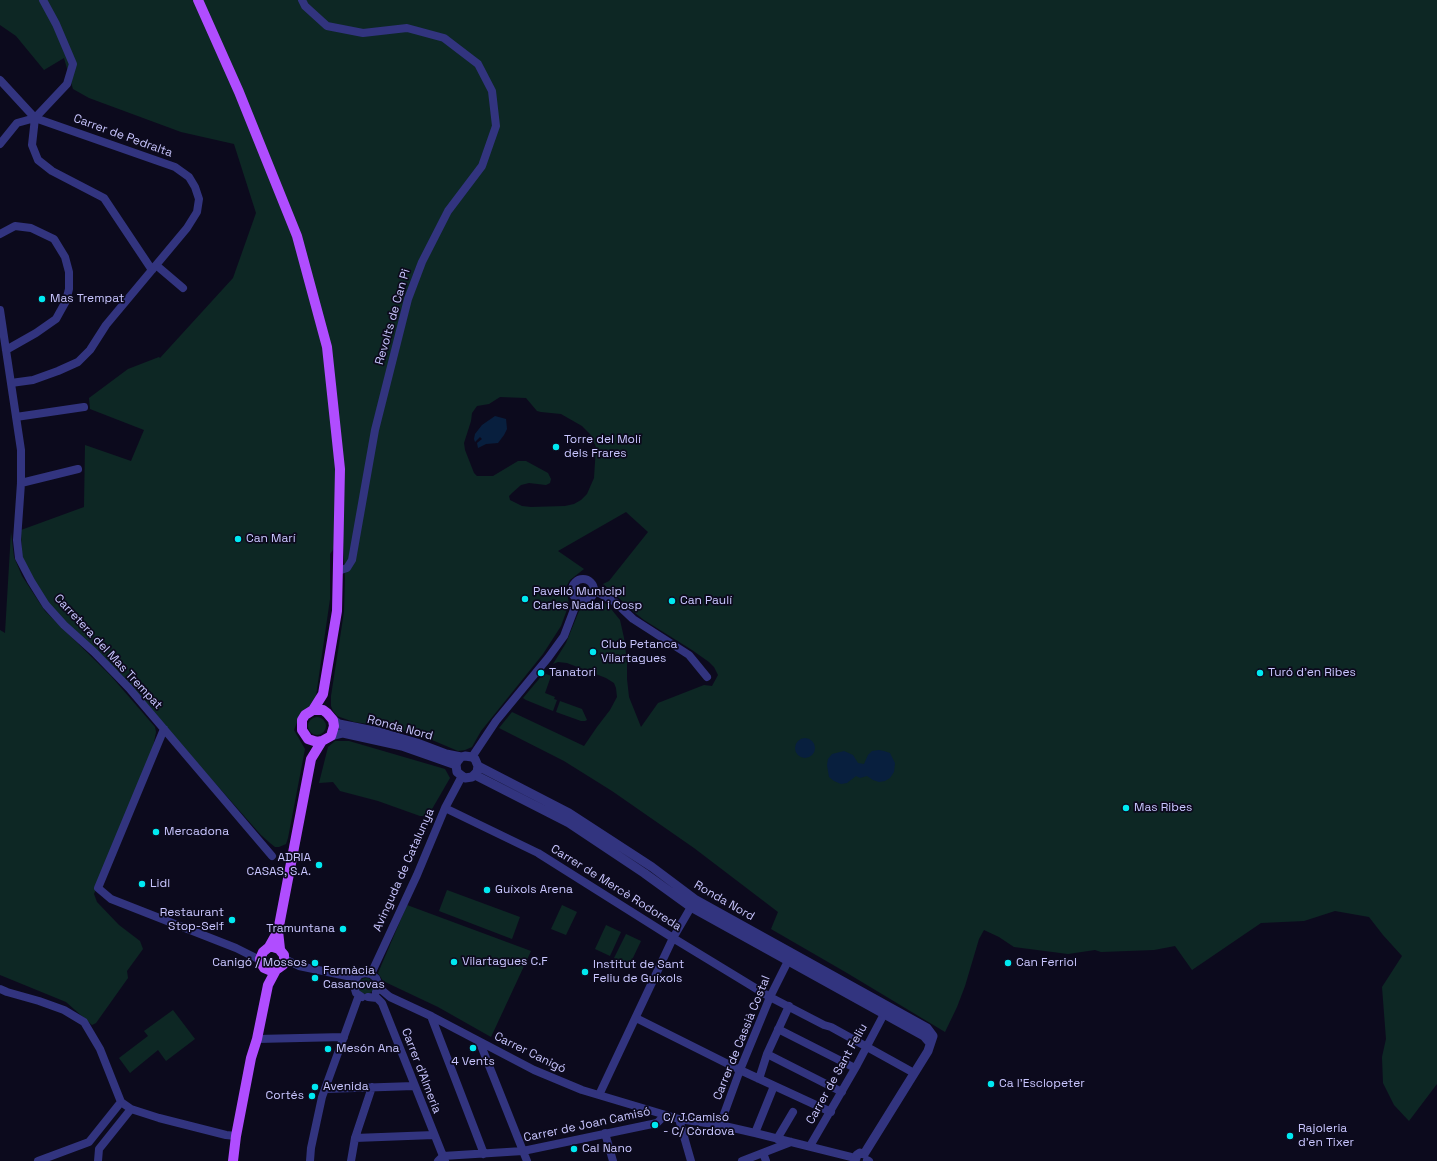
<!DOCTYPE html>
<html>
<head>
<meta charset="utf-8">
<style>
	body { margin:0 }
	canvas { display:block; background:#0c0a1d }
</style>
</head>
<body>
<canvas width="1437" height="1161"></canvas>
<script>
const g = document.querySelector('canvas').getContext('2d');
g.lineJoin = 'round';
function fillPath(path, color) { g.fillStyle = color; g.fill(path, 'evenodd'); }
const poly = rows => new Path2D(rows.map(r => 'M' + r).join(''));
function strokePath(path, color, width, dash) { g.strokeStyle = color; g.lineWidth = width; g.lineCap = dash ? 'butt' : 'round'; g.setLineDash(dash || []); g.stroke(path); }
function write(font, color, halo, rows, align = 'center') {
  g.font = font + ' "Space Grotesk",sans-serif'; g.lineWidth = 3.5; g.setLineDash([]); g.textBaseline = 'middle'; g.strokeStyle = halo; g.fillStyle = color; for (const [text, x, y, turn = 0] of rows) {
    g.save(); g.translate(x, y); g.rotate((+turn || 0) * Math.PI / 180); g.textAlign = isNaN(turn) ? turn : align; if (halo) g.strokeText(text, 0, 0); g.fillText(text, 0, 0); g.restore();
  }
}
fillPath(poly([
	[0,0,1437,0,1437,1084,1409,1121,1394,1105,1383,1083,1382,1057,1386,1039,1382,987,1402,956,1383,935,1369,917,1335,911,1304,921,1261,923,1192,970,1175,946,1154,950,1101,952,1095,950,1068,954,1014,947,999,937,984,930,979,939,965,986,957,1007,945,1032,847,973,771,929,778,912,694,848,612,791,564,761,499,728,512,712,584,746,597,727,610,710,617,697,616,688,614,683,606,678,567,663,558,662,553,664,566,643,579,611,600,601,607,604,620,620,624,638,627,662,627,679,629,697,641,727,658,703,704,685,712,686,718,675,714,667,709,662,692,650,644,620,630,609,617,596,603,584,609,581,648,532,626,512,558,551,584,569,570,580,566,587,569,604,561,626,543,654,481,731,472,747,465,750,458,751,432,740,395,728,354,722,337,716,333,711,331,706,331,696,344,612,345,579,343,536,330,554,330,599,315,703,301,712,294,730,305,749,288,838,286,844,279,847,275,847,270,843,261,835,214,782,45,601,22,561,21,530,84,507,85,445,131,461,144,430,90,409,89,398,128,369,159,357,160,358,233,278,256,213,234,144,181,132,89,98,73,89,64,58,44,70,16,36,0,25],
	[500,397,526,398,537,411,541,412,561,414,582,426,591,435,596,447,594,478,587,494,581,500,574,504,565,506,531,507,522,506,510,500,509,496,512,493,521,485,529,483,546,485,550,483,551,479,548,473,526,461,518,461,493,476,477,476,474,473,465,450,464,443,471,421,472,413,477,406,489,404],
	[11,532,14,557,22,576,45,611,111,676,155,727,156,732,153,747,94,894,97,902,119,925,140,941,143,949,127,971,128,978,96,1023,92,1025,66,1002,0,975,0,630,5,633],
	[544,673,551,676,545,693,555,697,554,699,557,700,553,711,526,700,523,698],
	[560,701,582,709,587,720,585,721,581,721,556,712],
	'308 726a9 9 0 1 1 18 0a9 9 0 1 1-18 0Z',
	[335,741,349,741,445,769,450,778,428,816,420,816,378,801,340,791,333,782,319,783,328,747],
	[447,890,520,917,512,939,439,911],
	[407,905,531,951,491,1037,438,1007,383,981,378,973],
	[562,905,577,912,566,935,551,929],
	[606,925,621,932,610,956,595,949],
	[626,934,641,941,630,964,614,958],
	'358 986a8 8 0 1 1 16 0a8 8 0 1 1-16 0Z',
	[173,1010,195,1039,166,1061,158,1050,130,1073,119,1058,148,1036,144,1031]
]), '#0d2724');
fillPath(poly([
	[495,416,506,419,507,429,504,435,498,443,486,444,478,448,477,443,482,439,480,437,475,442,474,439,475,434,482,425],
	'795 748a10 10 0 1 1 20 0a10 10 0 1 1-20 0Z',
	[879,750,884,751,890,753,895,763,894,772,890,778,885,781,879,782,873,780,867,776,860,778,856,776,847,783,841,784,834,781,829,777,827,765,828,759,832,754,844,751,853,755,858,763,864,764,868,755,872,751]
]), '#081f3e');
strokePath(poly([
	[302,0,305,6,327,26,363,33,407,28,444,38,478,64,492,91,496,126,482,166,448,211,422,262,408,299,375,430,352,560,347,568,338,571],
	[0,80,35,118,175,167,189,177,195,187,199,199,197,212,187,228,106,325,90,350,78,362,58,371,33,380,11,383],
	[35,118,32,145,38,160,52,171,104,198,152,270],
	[0,144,17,123,35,118,67,84,73,64,56,24,43,0],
	[0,234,15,226,31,228,54,239,65,257,69,272,69,289,66,301,56,319,36,333,6,350],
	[156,265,183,288],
	[0,310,21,450,21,483,17,540,19,558,31,581,46,605,64,625,94,652,129,688,272,856],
	[16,417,84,407],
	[21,483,78,469],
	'572 590a11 11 0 1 1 22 0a11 11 0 1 1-22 0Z',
	[594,590,615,602,633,619,689,655,707,677],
	[164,729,98,888,111,899,236,948,260,960],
	[472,757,496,721,548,658,564,636,578,599],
	[445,808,538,853,673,938,770,997,824,1025,831,1027,914,1073],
	[285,959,299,966,347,976,352,976,365,973,371,974,376,978,378,983,378,987,376,992],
	[371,974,417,875,445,808,462,776],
	[359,975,355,980,354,986,356,993,362,997],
	[378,987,390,997,431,1016,534,1070,582,1090,679,1119,720,1125,755,1133,855,1158],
	[0,989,7,992,39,1001,64,1010,84,1022,100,1049,121,1102,131,1109,159,1118,226,1135,236,1136],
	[368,997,377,998,382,1003,445,1161],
	[431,1016,484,1154],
	[636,1018,740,1070,831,1112],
	[778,1029,855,1068],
	[257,1039,344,1037],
	[480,1043,527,1161],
	[767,1054,842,1092],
	[759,1079,767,1054,789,1006],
	[325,1089,414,1086],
	[599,1095,673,938,691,907],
	[679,1119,691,1161],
	[720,1125,740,1070,770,997,788,961],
	[605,1133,613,1161],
	[755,1133,774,1086],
	[355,1138,434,1135],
	[777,1139,793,1112],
	[810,1146,857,1065,884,1014],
	[763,1153,766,1161],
	[867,1160,869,1161],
	[38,1161,89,1142,121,1102],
	[98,1161,99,1149,131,1109],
	[310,1161,311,1148,322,1097,359,995],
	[351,1161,355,1138,372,1087],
	[438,1161,443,1156,523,1151,657,1123,665,1115],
	[742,1161,791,1142]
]), '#32347f', 8);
strokePath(poly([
	[333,720,339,724,379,732,417,743,446,754,461,757,465,756,472,757,475,759,478,766,477,772,472,777,465,778,462,776,457,772,456,765,457,762,461,757],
	[331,736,343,733,402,746,456,765],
	[478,766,569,813,652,867,696,900,927,1028,933,1036,928,1051,864,1154],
	[475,775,569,823,644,873,691,907,924,1036,930,1043],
	[855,1161,857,1155,860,1153,864,1154]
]), '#32347f', 9);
strokePath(poly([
	[198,0,239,92,297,236,327,347,340,469,337,611,323,694,313,710],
	[269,947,273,947,279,949,284,955,284,960,283,965,276,970,271,971,264,968,261,963,260,959,263,952,269,947,278,931],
	[280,949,278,931,311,759,322,741,331,736,334,726,333,720,327,713,323,710,313,710,305,715,302,720,302,730,308,739,317,742,322,741],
	[233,1161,236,1136,251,1058,257,1039,268,985,276,970]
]), '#b04dff', 10);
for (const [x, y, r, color] of [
	[42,299,4,"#00e9f1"],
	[556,447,4,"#00e9f1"],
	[238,539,4,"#00e9f1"],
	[525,599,4,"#00e9f1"],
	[672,601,4,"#00e9f1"],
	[593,652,4,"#00e9f1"],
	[541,673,4,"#00e9f1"],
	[1260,673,4,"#00e9f1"],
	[1126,808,4,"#00e9f1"],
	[156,832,4,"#00e9f1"],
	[319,865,4,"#00e9f1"],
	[142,884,4,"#00e9f1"],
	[487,890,4,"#00e9f1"],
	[232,920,4,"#00e9f1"],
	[343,929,4,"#00e9f1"],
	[454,962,4,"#00e9f1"],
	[315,963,4,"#00e9f1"],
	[1008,963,4,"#00e9f1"],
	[585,972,4,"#00e9f1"],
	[315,978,4,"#00e9f1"],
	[473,1048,4,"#00e9f1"],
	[328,1049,4,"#00e9f1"],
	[991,1084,4,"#00e9f1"],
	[315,1087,4,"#00e9f1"],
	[312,1096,4,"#00e9f1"],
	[655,1125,4,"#00e9f1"],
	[1290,1136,4,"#00e9f1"],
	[574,1149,4,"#00e9f1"]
]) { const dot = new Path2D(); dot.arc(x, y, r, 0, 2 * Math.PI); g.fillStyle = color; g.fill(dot); strokePath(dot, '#0c0a1d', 1.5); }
write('12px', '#c9c6ff', '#0c0a1d', [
	["Carrer de Pedralta",123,136,20],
	["Revolts de Can Pi",393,317,-74],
	["Carretera del Mas Trempat",108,652,47],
	["Ronda Nord",400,728,15],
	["Avinguda de Catalunya",404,870,-66],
	["Carrer de Mercè Rodoreda",616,888,32],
	["Ronda Nord",724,901,30],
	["Carrer de Cassià Costal",742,1038,-68],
	["Carrer Canigó",530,1053,26],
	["Carrer d'Almeria",421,1071,69],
	["Carrer de Sant Feliu",837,1074,-61],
	["Carrer de Joan Camisó",587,1125,-12]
]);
write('12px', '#c9c6ff', '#0c0a1d', [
	["Mas Trempat",50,299],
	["Torre del Molí",564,440],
	["dels Frares",564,454],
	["Can Marí",246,539],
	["Pavelló Municipl",533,592],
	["Carles Nadal i Cosp",533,606],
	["Can Paulí",680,601],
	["Club Petanca",601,645],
	["Vilartagues",601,659],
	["Tanatori",549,673],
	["Turó d'en Ribes",1268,673],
	["Mas Ribes",1134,808],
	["Mercadona",164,832],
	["ADRIA",311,858,"right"],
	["CASAS, S.A.",311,872,"right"],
	["Lidl",150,884],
	["Guíxols Arena",495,890],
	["Restaurant",224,913,"right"],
	["Stop-Self",224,927,"right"],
	["Tramuntana",335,929,"right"],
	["Vilartagues C.F",462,962],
	["Canigó / Mossos",307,963,"right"],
	["Can Ferriol",1016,963],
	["Institut de Sant",593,965],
	["Feliu de Guíxols",593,979],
	["Farmàcia",323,971],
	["Casanovas",323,985],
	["Mesón Ana",336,1049],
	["4 Vents",473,1062,"center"],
	["Ca l'Esclopeter",999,1084],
	["Avenida",323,1087],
	["Cortés",304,1096,"right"],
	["C/ J.Camisó",663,1118],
	["- C/ Còrdova",663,1132],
	["Rajoleria",1298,1129],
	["d'en Tixer",1298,1143],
	["Cal Nano",582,1149]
], 'left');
</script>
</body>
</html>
